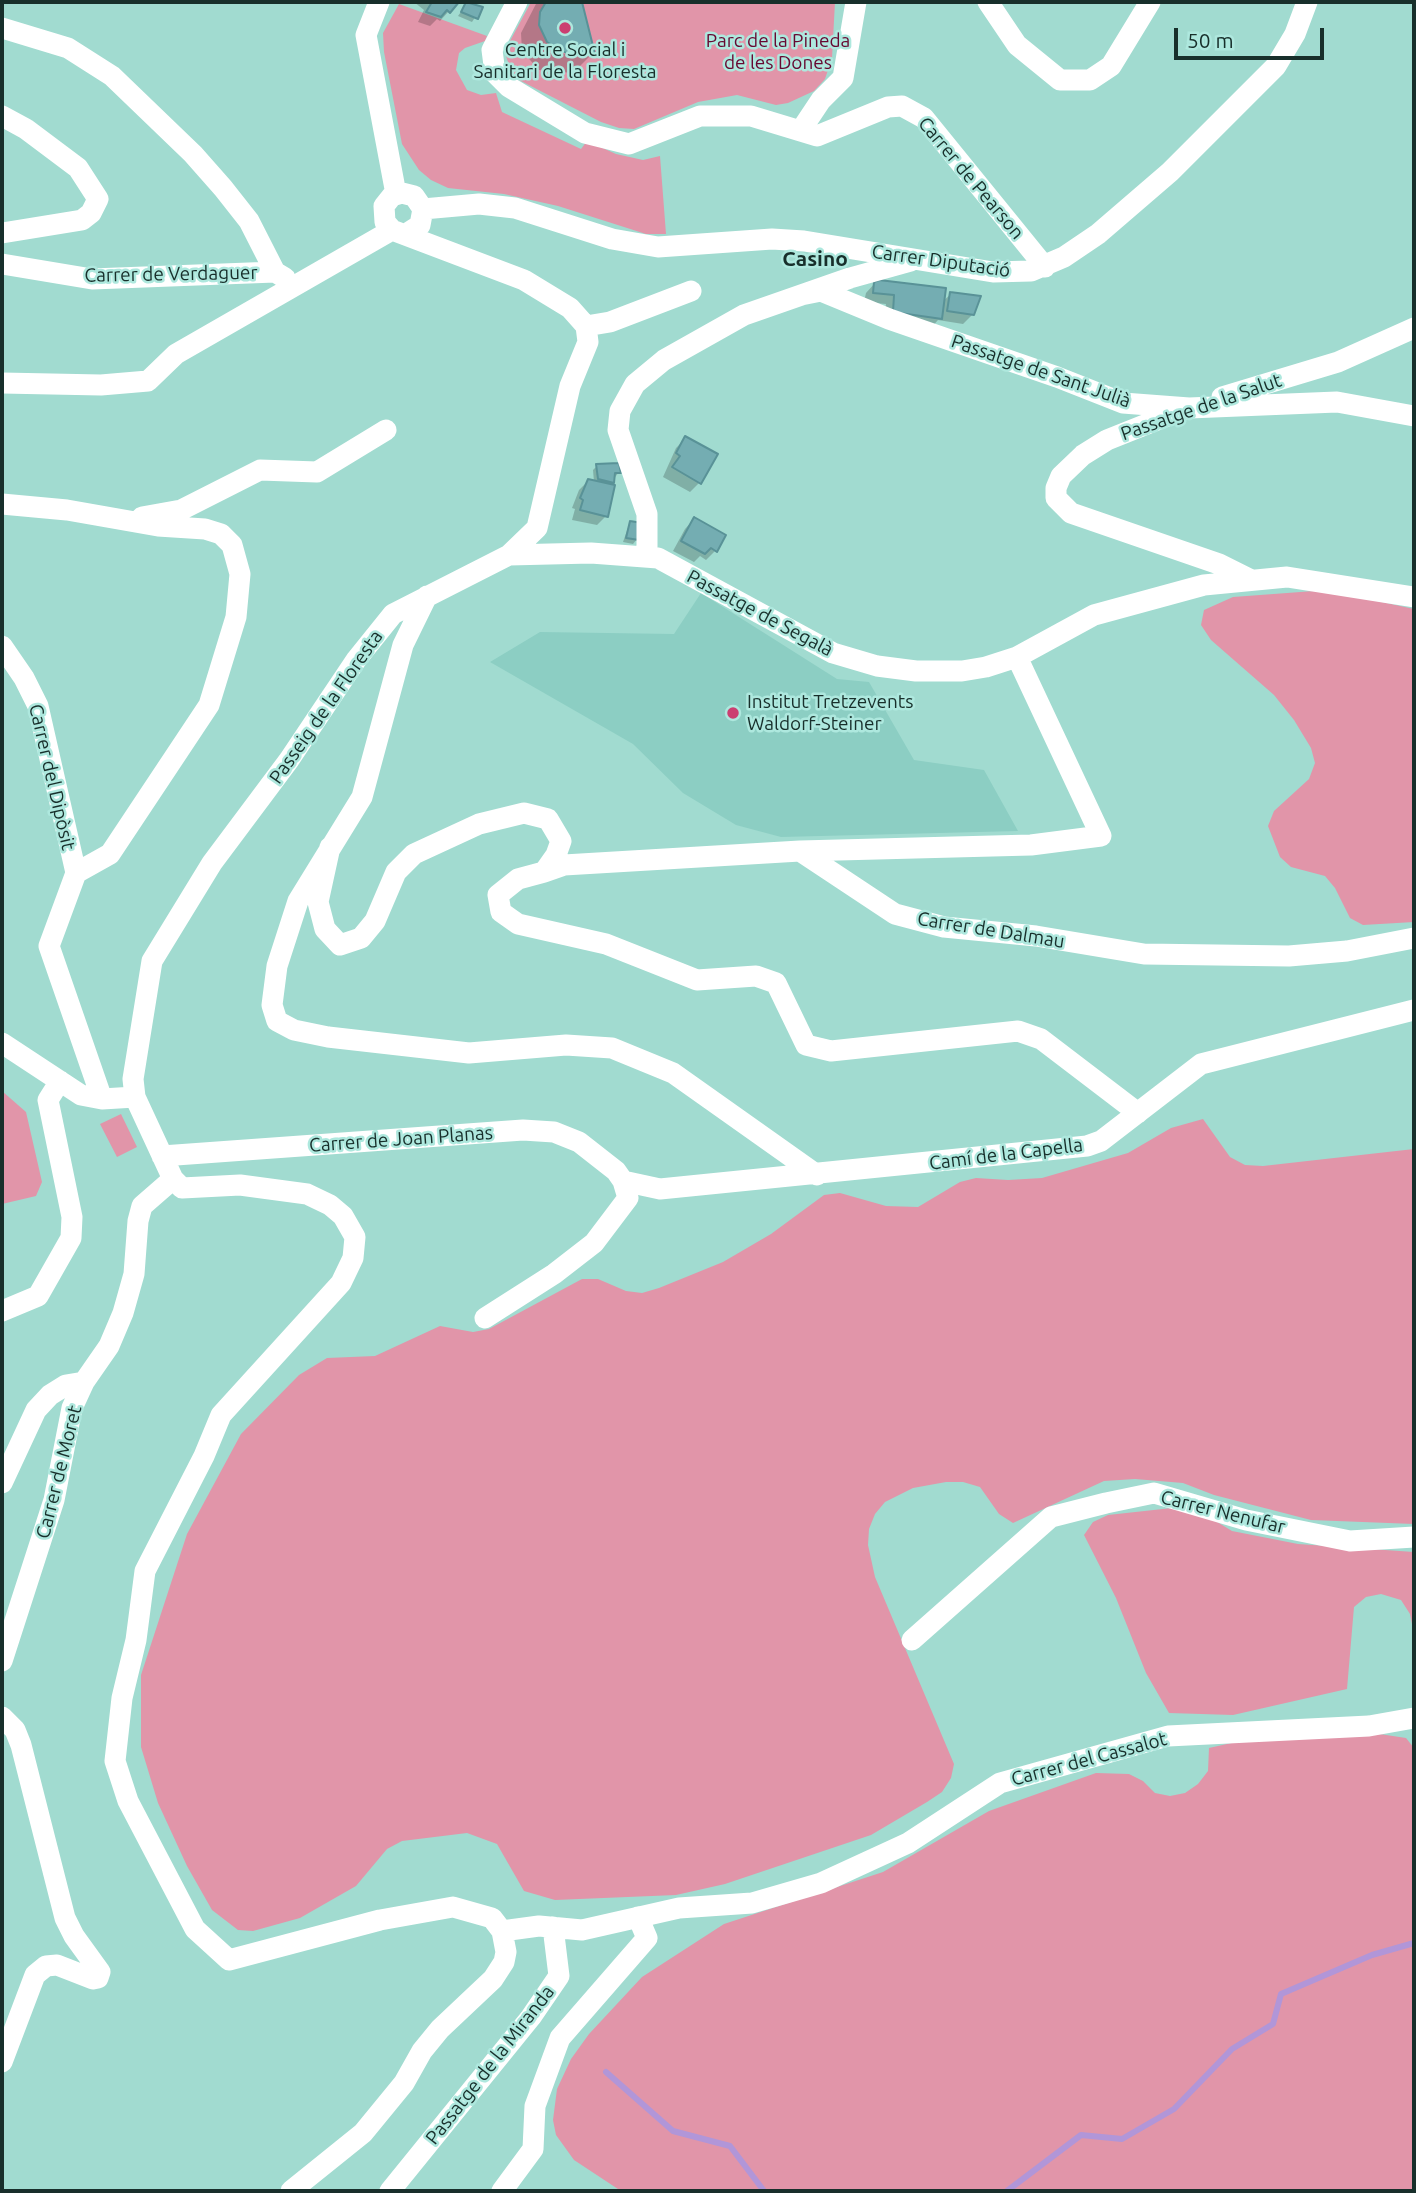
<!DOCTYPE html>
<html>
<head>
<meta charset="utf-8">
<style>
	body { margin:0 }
	#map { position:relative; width:1416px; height:2193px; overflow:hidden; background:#a1dbd0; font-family:Ubuntu,sans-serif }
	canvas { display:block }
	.frame { position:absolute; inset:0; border:4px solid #182f2b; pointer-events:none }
	.scale { position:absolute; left:1174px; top:28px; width:150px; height:32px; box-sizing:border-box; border:4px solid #182f2b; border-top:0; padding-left:9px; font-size:21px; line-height:24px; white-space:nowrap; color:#182f2b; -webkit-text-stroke:5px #aee8de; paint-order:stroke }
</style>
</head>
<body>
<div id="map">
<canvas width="1416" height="2193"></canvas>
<div class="frame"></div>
<div class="scale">50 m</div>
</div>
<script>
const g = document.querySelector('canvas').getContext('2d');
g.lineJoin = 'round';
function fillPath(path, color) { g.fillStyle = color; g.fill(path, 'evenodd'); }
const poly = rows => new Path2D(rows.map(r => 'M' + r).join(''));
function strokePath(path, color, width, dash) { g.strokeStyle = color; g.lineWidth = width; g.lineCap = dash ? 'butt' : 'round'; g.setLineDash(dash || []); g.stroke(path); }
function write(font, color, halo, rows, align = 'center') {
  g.font = font + ' Ubuntu,sans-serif'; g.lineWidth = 5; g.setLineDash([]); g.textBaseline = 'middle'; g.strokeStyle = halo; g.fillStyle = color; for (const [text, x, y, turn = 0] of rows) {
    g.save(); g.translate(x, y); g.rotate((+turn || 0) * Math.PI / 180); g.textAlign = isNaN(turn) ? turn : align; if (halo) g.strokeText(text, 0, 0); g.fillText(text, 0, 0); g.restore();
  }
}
fillPath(poly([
	[701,593,837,679,869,682,914,760,984,770,1018,831,781,837,736,825,683,793,633,744,490,662,540,632,674,634]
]), '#8ccec3');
fillPath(poly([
	[531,2,835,2,832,58,825,79,814,91,788,103,776,105,737,95,698,102,634,129,619,128,601,122,519,80,512,74,506,56,510,41],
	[399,4,487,36,485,41,465,48,459,53,456,70,467,90,481,95,496,93,502,112,581,149,587,141,616,154,643,160,660,156,666,234,646,234,558,206,504,194,448,188,431,180,419,170,402,144,384,52,383,33],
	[1314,591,1345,594,1414,609,1414,922,1363,925,1350,918,1335,888,1325,876,1291,867,1280,857,1268,826,1274,811,1309,779,1315,763,1311,748,1294,720,1274,695,1211,640,1201,625,1204,610,1233,597],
	[2,1091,26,1112,42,1182,36,1196,2,1204],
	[121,1114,137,1147,117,1157,100,1124],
	[1203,1119,1230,1157,1245,1165,1263,1166,1414,1149,1414,1524,1311,1520,1214,1495,1183,1483,1135,1479,1104,1481,1013,1523,999,1514,980,1487,963,1482,946,1482,913,1488,885,1502,875,1514,869,1529,868,1545,875,1577,954,1764,951,1778,942,1792,927,1802,871,1835,725,1884,676,1895,555,1900,524,1891,497,1844,467,1833,402,1841,387,1849,356,1886,300,1918,253,1931,238,1930,212,1910,187,1866,158,1803,141,1747,141,1675,187,1534,241,1434,299,1375,327,1358,375,1356,440,1326,473,1332,489,1329,582,1279,598,1279,626,1291,642,1293,659,1288,723,1262,771,1234,824,1195,840,1193,886,1206,918,1207,960,1182,976,1178,1008,1180,1042,1178,1128,1153,1171,1128],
	[1172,1508,1204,1514,1232,1531,1298,1544,1414,1552,1414,1634,1410,1614,1401,1600,1381,1594,1366,1597,1354,1607,1347,1689,1233,1715,1169,1713,1146,1673,1116,1598,1084,1535,1093,1522,1108,1515],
	[1373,1733,1406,1738,1414,1748,1414,2191,621,2191,574,2160,556,2135,553,2120,557,2089,571,2059,589,2034,642,1977,724,1924,883,1872,989,1811,1096,1773,1129,1774,1143,1781,1155,1793,1170,1796,1185,1793,1198,1784,1208,1771,1209,1748,1236,1742]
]), '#e195a9');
fillPath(poly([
	[414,2,457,2,440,21,437,19,430,26,418,22,424,10],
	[468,2,481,8,472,22,458,16],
	[537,2,580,2,593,53,573,73,539,70,522,51,521,33],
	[550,49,570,51,570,54,550,53],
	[875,283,942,302,951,294,973,314,963,324,938,320,931,328,884,321,886,304,864,302,866,293],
	[686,438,699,483,690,492,663,477,676,448],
	[597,466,619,472,609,485,606,516,597,525,572,520,575,509,572,508,579,490,589,480,594,482,593,470],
	[694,519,716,550,706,560,700,556,694,562,673,551,685,529],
	[630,522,637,539,633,544,623,542]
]), '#0003');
strokePath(poly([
	[606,2072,673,2131,730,2146,764,2191],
	[1007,2191,1081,2135,1122,2139,1174,2109,1232,2049,1273,2024,1281,1994,1372,1955,1414,1943]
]), '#b196d8', 6);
const building = poly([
	[432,2,459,2,450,13,447,10,441,17,426,12,432,2],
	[466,2,483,7,478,19,461,12,466,2],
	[546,2,582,2,595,54,568,54,547,42,539,25,540,12,546,2],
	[879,280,946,288,942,319,893,312,894,295,873,293,874,282,879,280],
	[950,292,981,296,974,315,947,311,950,292],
	[685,436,718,454,701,484,672,467,680,456,676,453,685,436],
	[619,463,621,473,615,473,614,483,598,479,596,464,619,463],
	[588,479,615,485,608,517,580,510,583,500,580,498,588,479],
	[694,517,726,535,717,552,711,548,705,554,681,541,694,517],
	[630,521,642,523,639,540,626,538,630,521]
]);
fillPath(building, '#74adb2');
strokePath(building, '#599297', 2);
strokePath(poly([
	[379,2,366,35,396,194],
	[517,2,492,50,495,73,509,87,585,133,629,144,700,116,751,116,817,136,888,107,902,106,924,118,1045,267],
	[988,2,1017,45,1060,80,1090,80,1111,66,1150,2],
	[2,28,68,48,112,76,193,154,223,188,249,221,275,272],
	[2,116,26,129,78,168,98,199,91,213,82,220,2,233],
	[801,130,821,100,843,78,856,2],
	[423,209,479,204,515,208,612,239,658,247,772,239,804,241,993,272,1031,271,1064,257,1098,234,1170,172,1276,66,1295,34,1307,2],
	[2,264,92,279,275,272,285,278],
	[801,295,821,291,889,319,1057,377,1123,403,1189,408,1337,402,1414,416],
	[586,326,610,322,691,291],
	[2,383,101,385,148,381,176,354,392,230],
	[1222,397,1338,362,1414,328],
	[1182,410,1107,440,1083,455,1061,476,1056,488,1056,498,1071,513,1219,564,1251,580],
	[2,504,67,510,158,526,205,529,221,534,232,545,240,574,236,617,209,705,110,854,76,873,49,946,102,1099],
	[142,517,181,510,260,470,317,472,386,430],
	[509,555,591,553,658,558,833,653,877,666,916,671,962,671,986,667,1017,657,1094,615,1204,585,1287,577,1414,597],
	[647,556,647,514,618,430,620,411,635,384,664,360,744,315,850,278,911,261],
	[427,596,403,645,362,797,298,901,277,966,272,1005,277,1021,294,1030,328,1037,469,1053,566,1045,612,1048,673,1073,817,1175],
	[2,646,24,678,38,706,76,873],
	[330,847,318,902,325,929,340,945,361,938,375,921,396,872,414,854,479,824,524,813,548,819,561,841,556,855,544,872,518,879,498,895,501,912,518,924,606,944,697,980,756,976,776,983,806,1045,831,1051,1018,1031,1041,1039,1138,1113],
	[800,851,1031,845,1101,836,1017,657],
	[544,872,564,865,800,851,895,914,944,927,1036,936,1144,954,1289,956,1347,951,1414,938],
	[2,1043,81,1095,102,1099,135,1097],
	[162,1156,523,1130,554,1132,579,1142,616,1171,623,1181,628,1198,594,1243,554,1274,485,1318],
	[623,1181,660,1189,1087,1146,1101,1141,1201,1064,1414,1010],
	[2,1311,38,1296,71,1238,72,1217,48,1100,60,1081],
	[2,1483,36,1410,50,1395,66,1385,84,1382],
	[912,1640,1051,1517,1106,1503,1154,1493,1246,1520,1350,1541,1414,1537],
	[2,1661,54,1500,72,1408,84,1382,109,1346,123,1313,134,1274,138,1221,142,1206,173,1179],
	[2,1717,15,1730,21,1745,65,1918,74,1936,100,1972,98,1978,93,1979,57,1965,46,1966,35,1975,2,2062],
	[502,1931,539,1926,582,1930,679,1908,752,1903,821,1883,908,1843,1000,1783,1168,1736,1369,1726,1414,1718],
	[291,2191,363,2133,404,2083,422,2051,440,2029,493,1979,504,1962,506,1952,502,1931,492,1918,453,1907,380,1920,229,1960,195,1929,128,1801,115,1761,122,1698,136,1640,145,1571,204,1456,221,1415,341,1283,353,1258,355,1237,343,1216,330,1205,307,1194,240,1185,182,1188,173,1179,135,1097,133,1079,152,961,212,863,289,760,356,660,393,614,509,555,537,528,570,386,588,342,586,326,570,308,524,280,392,230,385,222,384,206,392,196,402,193,414,196,423,209,420,225,406,234],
	[390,2191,531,2017,559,1976,553,1927],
	[502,2191,533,2149,535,2106,560,2038,647,1938,638,1917]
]), '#fff', 21);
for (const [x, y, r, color] of [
	[565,28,7,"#cb3f71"],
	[733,713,7,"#cb3f71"]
]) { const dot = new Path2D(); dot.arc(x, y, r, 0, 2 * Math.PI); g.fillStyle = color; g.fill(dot); strokePath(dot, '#aee8de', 2.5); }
write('19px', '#670831', '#aee8de', [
	["Parc de la Pineda",778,41],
	["de les Dones",778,63]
]);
write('19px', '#182f2b', '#aee8de', [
	["Centre Social i",565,50],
	["Sanitari de la Floresta",565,72],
	["Institut Tretzevents",747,702,"left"],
	["Waldorf-Steiner",747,724,"left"]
]);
write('19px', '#182f2b', '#aee8de', [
	["Carrer de Pearson",971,178,50],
	["Carrer Diputació",941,261,8],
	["Carrer de Verdaguer",171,274,-1],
	["Passatge de Sant Julià",1041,371,19],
	["Passatge de la Salut",1201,407,-19],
	["Passatge de Segalà",760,613,28],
	["Passeig de la Floresta",326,707,-55],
	["Carrer del Dipòsit",52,777,77],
	["Carrer de Dalmau",991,930,9],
	["Carrer de Joan Planas",401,1139,-4],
	["Camí de la Capella",1006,1154,-7],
	["Carrer de Moret",59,1472,-76],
	["Carrer Nenufar",1223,1512,14],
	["Carrer del Cassalot",1089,1759,-15],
	["Passatge de la Miranda",490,2065,-52]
]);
write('bold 21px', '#182f2b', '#aee8de', [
	["Casino",815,259]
]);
</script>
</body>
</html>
